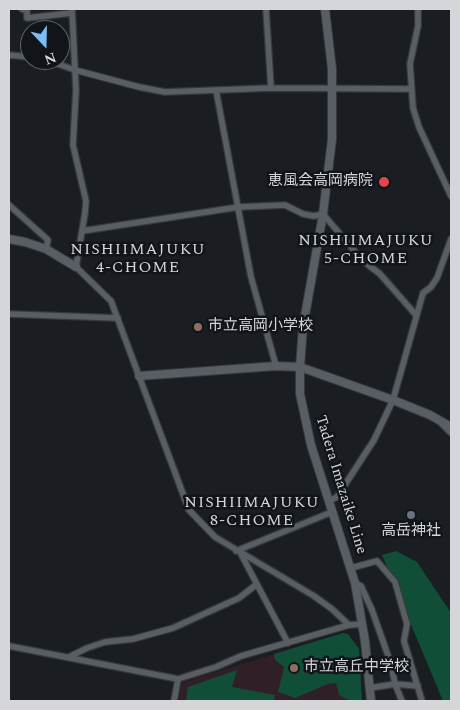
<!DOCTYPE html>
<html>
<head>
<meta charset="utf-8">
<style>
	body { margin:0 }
	#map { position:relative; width:460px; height:710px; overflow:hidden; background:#1a1e23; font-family:Spectral,serif }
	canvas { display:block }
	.frame { position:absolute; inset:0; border:10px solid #d4d6da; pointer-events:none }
	.north { position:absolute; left:20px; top:20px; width:50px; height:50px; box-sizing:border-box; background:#11151a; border:1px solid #5f6267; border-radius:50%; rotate:159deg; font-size:14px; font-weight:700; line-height:20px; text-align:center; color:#d4d6da }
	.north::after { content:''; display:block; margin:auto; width:18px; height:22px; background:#78bff7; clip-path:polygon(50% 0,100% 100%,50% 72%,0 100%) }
</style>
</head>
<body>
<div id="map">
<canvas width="460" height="710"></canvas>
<div class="frame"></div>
<div class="north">N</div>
</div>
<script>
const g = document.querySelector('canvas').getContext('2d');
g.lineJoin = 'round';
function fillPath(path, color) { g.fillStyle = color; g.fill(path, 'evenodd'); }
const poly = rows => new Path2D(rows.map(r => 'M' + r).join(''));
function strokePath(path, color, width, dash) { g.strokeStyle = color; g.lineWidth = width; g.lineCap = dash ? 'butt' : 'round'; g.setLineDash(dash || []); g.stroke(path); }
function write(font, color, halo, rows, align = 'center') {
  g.font = font + ' Spectral,"Noto Sans JP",serif'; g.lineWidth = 5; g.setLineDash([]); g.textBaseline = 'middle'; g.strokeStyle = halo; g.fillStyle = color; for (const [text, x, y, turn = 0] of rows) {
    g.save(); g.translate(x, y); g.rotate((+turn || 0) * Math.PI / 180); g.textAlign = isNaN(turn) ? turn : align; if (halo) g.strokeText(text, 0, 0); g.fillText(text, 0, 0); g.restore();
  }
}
fillPath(poly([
	[343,633,348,634,359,649,362,701,179,701,181,683]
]), '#301f27');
fillPath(poly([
	[396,551,417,562,451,613,451,701,443,701,382,555],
	[343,633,348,634,359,649,362,701,350,701,339,695,336,683,328,684,295,698,278,692,284,667,275,660,274,654],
	[237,670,232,687,275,695,274,701,186,701,188,687]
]), '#114e38');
const street = poly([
	[22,9,27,11,27,18,72,13],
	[72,9,76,90,73,145,86,201,85,213,76,267,111,301,189,510,215,537,314,596,332,609,349,625],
	[266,9,271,88],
	[418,9,418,26,410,64,413,108,419,127,451,196],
	[9,55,30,57],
	[47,60,75,70,139,87,165,92,271,88,411,89],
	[216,90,251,277,276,366],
	[9,205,48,240,46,249],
	[82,231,239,207,285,205,303,214,314,216,323,214,362,260,380,274,416,315],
	[9,314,118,318],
	[442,424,451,433],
	[329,501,337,497,374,440,393,400,423,293,431,287,437,278,451,239],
	[236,551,332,512],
	[241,554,288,643],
	[351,568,377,561,395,582,407,624,404,641,422,701],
	[355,583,361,586,372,610,391,664,395,684,402,701],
	[9,646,178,679,216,667,241,656,349,625,363,624],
	[69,657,87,648,105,642,133,639,173,628,239,598,257,584],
	[370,688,395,684,418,686],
	[174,701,178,679]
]);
const secondary = poly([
	[325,9,332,69,332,139,323,214,303,327,300,367,300,394,311,445,355,583,365,641,371,701],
	[9,239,25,242,46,249,76,267],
	[139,376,276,366,300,367,393,400,430,415,451,427]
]);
strokePath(street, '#37393d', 8);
strokePath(secondary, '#37393d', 10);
strokePath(street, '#595e64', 5.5);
strokePath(secondary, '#595e64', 8);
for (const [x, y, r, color] of [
	[384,182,6,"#e0444e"],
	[198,327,5,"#8d6e63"],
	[411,515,5,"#6b7280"],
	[294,668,5,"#8d6e63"]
]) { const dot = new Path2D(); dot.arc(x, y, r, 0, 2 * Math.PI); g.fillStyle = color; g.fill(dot); strokePath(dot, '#11151a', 2); }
write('15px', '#d4d6da', '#11151a', [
	["恵風会高岡病院",373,182,"right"],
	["市立高岡小学校",208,327],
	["高岳神社",411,532,"center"],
	["市立高丘中学校",304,668]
], 'left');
write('15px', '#d4d6da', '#11151a', [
	["Tadera Imazaike Line",340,485,73]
]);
g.letterSpacing = '1px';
write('16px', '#d4d6da', '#11151a', [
	["NISHIIMAJUKU",366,242],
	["5-CHOME",366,260],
	["NISHIIMAJUKU",138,251],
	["4-CHOME",138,269],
	["NISHIIMAJUKU",252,504],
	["8-CHOME",252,522]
]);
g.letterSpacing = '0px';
</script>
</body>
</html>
